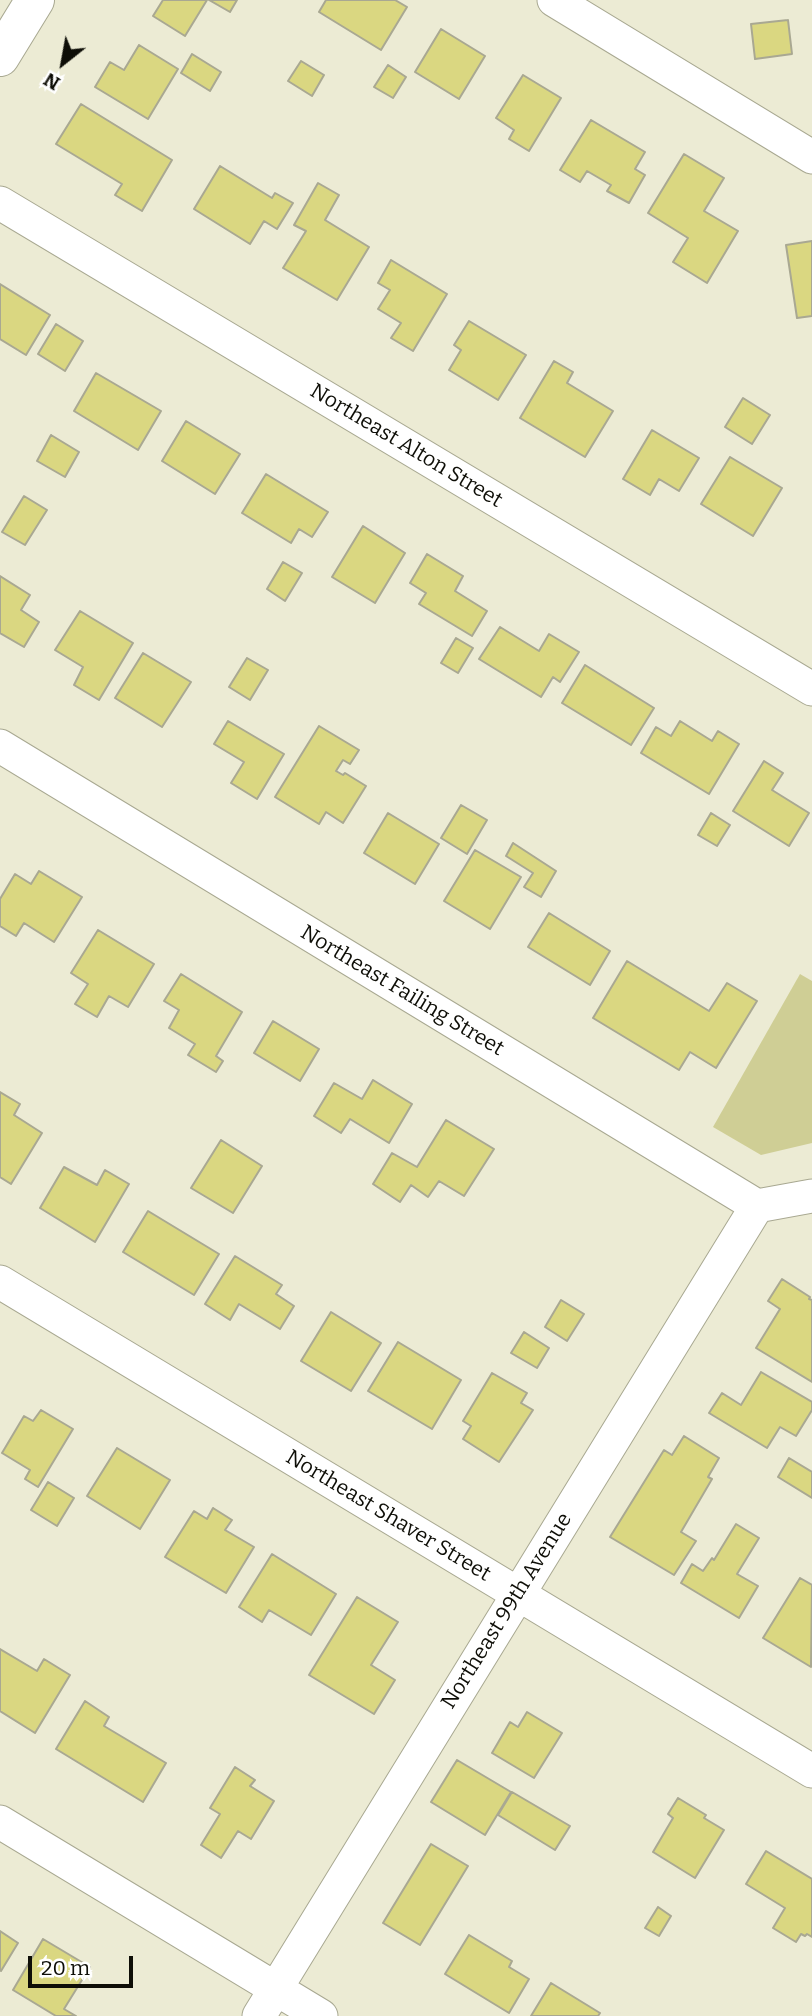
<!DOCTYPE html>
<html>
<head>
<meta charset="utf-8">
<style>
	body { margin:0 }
	#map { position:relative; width:812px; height:2016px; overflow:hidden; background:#ecebd4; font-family:Bitter,serif }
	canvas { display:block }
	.north { position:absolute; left:28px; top:28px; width:70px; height:70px; -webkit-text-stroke:5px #fff; paint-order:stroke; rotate:211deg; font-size:19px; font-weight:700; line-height:28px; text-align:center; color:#0e0e07 }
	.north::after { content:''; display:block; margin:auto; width:24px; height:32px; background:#0e0e07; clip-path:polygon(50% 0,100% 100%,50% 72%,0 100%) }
	.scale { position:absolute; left:28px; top:1956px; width:105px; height:32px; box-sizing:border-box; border:4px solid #0e0e07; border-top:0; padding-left:9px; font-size:21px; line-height:24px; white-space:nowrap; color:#0e0e07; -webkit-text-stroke:5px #fff; paint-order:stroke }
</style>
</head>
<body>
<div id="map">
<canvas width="812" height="2016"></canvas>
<div class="north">N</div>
<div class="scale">20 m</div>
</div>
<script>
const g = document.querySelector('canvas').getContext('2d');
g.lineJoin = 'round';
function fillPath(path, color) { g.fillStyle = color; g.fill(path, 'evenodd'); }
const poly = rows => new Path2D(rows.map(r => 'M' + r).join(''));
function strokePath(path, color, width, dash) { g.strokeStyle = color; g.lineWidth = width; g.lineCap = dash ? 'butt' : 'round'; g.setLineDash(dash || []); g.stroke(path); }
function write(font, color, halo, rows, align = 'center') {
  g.font = font + ' Bitter,serif'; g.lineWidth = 5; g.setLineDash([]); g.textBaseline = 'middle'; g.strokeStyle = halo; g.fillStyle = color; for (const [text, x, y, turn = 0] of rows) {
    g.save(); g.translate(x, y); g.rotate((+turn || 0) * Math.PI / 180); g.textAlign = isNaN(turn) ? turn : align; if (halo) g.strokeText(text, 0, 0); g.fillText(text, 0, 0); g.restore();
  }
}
fillPath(poly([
	[800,974,812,981,812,1143,761,1155,713,1127]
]), '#cfce95');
const building = poly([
	[163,0,207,0,185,36,153,16,163,0],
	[209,0,237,0,230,12,209,0],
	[326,0,395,0,407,7,381,50,319,12,326,0],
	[788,20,792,54,755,59,751,24,788,20],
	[441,29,485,56,459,99,415,72,441,29],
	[139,45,178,69,148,119,95,87,110,62,124,70,139,45],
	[192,54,221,72,210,91,181,73,192,54],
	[301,61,324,75,312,96,288,81,301,61],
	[388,65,406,77,393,98,374,87,388,65],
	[523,75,561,98,529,151,509,139,514,130,496,118,523,75],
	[81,104,172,160,142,211,115,195,122,184,56,144,81,104],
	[591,120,645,152,635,169,645,175,629,203,607,191,611,185,587,171,580,182,560,170,591,120],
	[684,154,724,178,704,211,738,231,707,283,673,262,688,238,648,213,684,154],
	[220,166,272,198,275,193,293,203,277,229,264,221,250,244,194,209,220,166],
	[318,183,339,195,325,220,369,247,337,300,283,268,306,231,294,225,318,183],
	[812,241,812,316,797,318,786,245,812,241],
	[391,260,447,294,413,351,391,338,401,323,378,309,390,290,378,283,391,260],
	[0,284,50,315,26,355,0,339,0,284],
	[469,321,526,355,498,400,449,370,461,350,454,345,469,321],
	[56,324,83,341,65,371,38,354,56,324],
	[554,361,573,372,567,383,613,411,585,457,520,418,554,361],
	[96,373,161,411,138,450,74,411,96,373],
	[743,398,770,415,752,444,725,427,743,398],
	[186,421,240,454,215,494,162,461,186,421],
	[652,430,699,458,679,491,659,479,650,495,623,479,652,430],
	[51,435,79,452,65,477,37,461,51,435],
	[730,457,782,488,753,536,701,504,730,457],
	[266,474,328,512,312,537,299,529,291,543,242,513,266,474],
	[24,496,47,510,25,545,2,532,24,496],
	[363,526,405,553,375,603,332,577,363,526],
	[427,554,463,576,455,591,487,611,472,636,419,604,426,593,410,583,427,554],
	[283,562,302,573,285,601,267,589,283,562],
	[0,576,30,595,21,610,39,622,24,647,0,633,0,576],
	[80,611,133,643,99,700,74,685,83,667,55,650,80,611],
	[500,627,539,651,549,634,579,652,560,682,553,677,541,697,479,659,500,627],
	[456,638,473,648,458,673,441,663,456,638],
	[143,653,191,682,162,727,115,698,143,653],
	[247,658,268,670,250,700,229,687,247,658],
	[585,665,654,708,631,745,562,703,585,665],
	[228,721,284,754,257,799,231,783,244,762,214,744,228,721],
	[680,721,712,741,718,731,739,744,709,794,641,753,656,727,671,736,680,721],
	[319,726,359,750,350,764,343,760,336,771,343,775,345,773,366,786,343,823,326,812,319,824,275,797,319,726],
	[764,761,783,773,772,790,809,813,789,846,733,811,764,761],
	[461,805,487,820,467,854,441,838,461,805],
	[388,813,439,844,415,884,364,853,388,813],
	[711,813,730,825,717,846,698,835,711,813],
	[513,843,556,871,541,897,524,887,533,873,506,856,513,843],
	[475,850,521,877,490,929,444,901,475,850],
	[39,871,82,897,54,942,24,923,16,936,0,926,0,899,15,874,31,884,39,871],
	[549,913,610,951,590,985,528,947,549,913],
	[98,930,154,964,128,1007,109,996,97,1017,75,1004,88,984,71,973,98,930],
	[627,961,709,1011,727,983,757,1001,716,1068,690,1052,679,1070,593,1018,627,961],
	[181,974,242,1012,216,1056,223,1061,216,1072,188,1055,195,1044,169,1028,179,1010,164,1001,181,974],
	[273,1021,319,1049,300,1081,254,1053,273,1021],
	[373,1080,412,1104,389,1143,350,1119,341,1133,314,1116,334,1083,362,1099,373,1080],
	[0,1092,20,1104,14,1115,42,1133,11,1184,0,1177,0,1092],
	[446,1120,494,1149,464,1196,439,1181,428,1197,411,1185,400,1202,373,1184,392,1153,417,1167,446,1120],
	[221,1140,262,1166,233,1213,191,1188,221,1140],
	[64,1167,97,1185,105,1170,129,1184,95,1242,40,1208,64,1167],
	[148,1211,219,1254,194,1295,123,1252,148,1211],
	[235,1256,282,1285,276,1294,294,1306,280,1329,239,1304,230,1320,205,1304,235,1256],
	[782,1279,810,1297,809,1299,812,1300,812,1382,756,1348,780,1309,768,1301,782,1279],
	[561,1300,584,1314,567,1341,545,1327,561,1300],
	[331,1312,381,1343,351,1391,301,1361,331,1312],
	[524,1332,549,1348,537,1368,511,1353,524,1332],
	[398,1342,461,1380,432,1429,368,1391,398,1342],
	[761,1372,812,1402,812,1410,796,1436,780,1427,767,1448,709,1413,722,1393,741,1405,761,1372],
	[492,1373,527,1393,521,1403,533,1410,499,1462,463,1439,471,1426,463,1421,492,1373],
	[41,1410,73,1429,38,1487,25,1479,30,1470,2,1453,24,1416,33,1421,41,1410],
	[684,1436,719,1458,708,1477,712,1479,681,1532,696,1541,674,1575,610,1537,664,1450,672,1455,684,1436],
	[117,1448,170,1480,140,1529,87,1496,117,1448],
	[789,1458,812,1472,812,1498,778,1477,789,1458],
	[48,1482,74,1498,57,1526,31,1510,48,1482],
	[213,1508,232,1520,225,1530,254,1547,226,1593,165,1557,194,1511,207,1519,213,1508],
	[736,1524,759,1538,737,1574,758,1586,739,1618,681,1583,692,1564,703,1571,712,1558,714,1560,736,1524],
	[272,1554,336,1594,311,1635,269,1610,262,1622,239,1607,272,1554],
	[800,1578,812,1585,811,1667,763,1638,800,1578],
	[357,1597,398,1622,371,1665,395,1680,374,1714,309,1675,357,1597],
	[0,1649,37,1671,44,1659,70,1675,35,1733,0,1711,0,1649],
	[85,1701,109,1717,104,1726,166,1763,143,1802,56,1749,85,1701],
	[527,1712,562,1733,534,1778,492,1753,510,1722,518,1727,527,1712],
	[457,1760,511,1792,485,1835,431,1802,457,1760],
	[235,1767,255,1780,250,1786,274,1801,251,1839,238,1831,221,1858,201,1845,220,1814,210,1808,235,1767],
	[512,1792,570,1826,555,1850,498,1815,512,1792],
	[678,1798,706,1815,704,1818,724,1830,695,1878,653,1852,673,1818,668,1814,678,1798],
	[431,1844,468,1866,420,1945,383,1923,431,1844],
	[766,1851,812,1879,812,1937,807,1934,805,1936,801,1934,796,1942,773,1928,785,1908,746,1884,766,1851],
	[658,1907,671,1916,659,1936,645,1928,658,1907],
	[0,1931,18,1943,1,1971,0,1970,0,1931],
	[469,1935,512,1961,509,1967,529,1979,509,2013,445,1974,469,1935],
	[43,1939,90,1967,64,2009,76,2016,56,2016,13,1990,43,1939],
	[551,1983,600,2013,598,2016,531,2016,551,1983]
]);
fillPath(building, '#dad781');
strokePath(building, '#a9a892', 2);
const minor = poly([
	[554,0,812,157],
	[0,203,812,689],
	[0,746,757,1206,812,1196],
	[0,1282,812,1771],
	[0,1822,321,2016],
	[259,2016,757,1206]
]);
const secondary = poly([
	[0,57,35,0]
]);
strokePath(minor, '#a8a891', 35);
strokePath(secondary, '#a8a891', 40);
strokePath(minor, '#fff', 33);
strokePath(secondary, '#fff', 38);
write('21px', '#0e0e07', '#fff', [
	["Northeast Alton Street",406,446,31],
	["Northeast Failing Street",402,991,31],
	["Northeast Shaver Street",388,1516,31],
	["Northeast 99th Avenue",507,1611,-58]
]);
</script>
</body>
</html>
